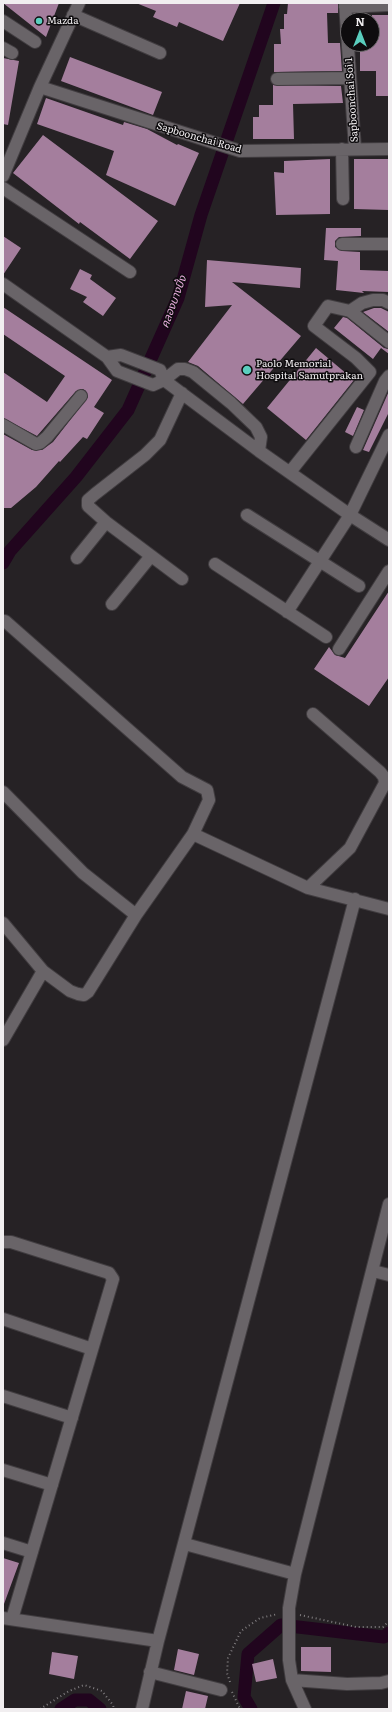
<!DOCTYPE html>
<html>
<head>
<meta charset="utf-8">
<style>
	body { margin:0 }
	#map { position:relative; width:392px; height:1712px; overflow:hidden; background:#262225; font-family:Literata,serif }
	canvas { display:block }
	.frame { position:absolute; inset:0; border:4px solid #f1eef0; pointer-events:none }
	.north { position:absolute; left:340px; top:12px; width:40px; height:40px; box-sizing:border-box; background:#0e0c0e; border:1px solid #696668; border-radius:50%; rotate:0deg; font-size:11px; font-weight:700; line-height:16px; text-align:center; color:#f1eef0 }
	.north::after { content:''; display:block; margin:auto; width:14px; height:18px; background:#5acebe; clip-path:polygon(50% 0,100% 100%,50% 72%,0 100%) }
</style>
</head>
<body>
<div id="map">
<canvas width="392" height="1712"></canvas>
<div class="frame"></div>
<div class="north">N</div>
</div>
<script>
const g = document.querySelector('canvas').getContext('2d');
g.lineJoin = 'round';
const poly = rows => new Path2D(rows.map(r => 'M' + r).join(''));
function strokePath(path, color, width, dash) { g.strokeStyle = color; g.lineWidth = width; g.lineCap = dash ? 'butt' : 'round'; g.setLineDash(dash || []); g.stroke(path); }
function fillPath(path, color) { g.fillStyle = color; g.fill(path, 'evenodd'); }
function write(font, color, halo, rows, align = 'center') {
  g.font = font + ' Literata,"Noto Sans Thai",serif'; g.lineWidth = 3; g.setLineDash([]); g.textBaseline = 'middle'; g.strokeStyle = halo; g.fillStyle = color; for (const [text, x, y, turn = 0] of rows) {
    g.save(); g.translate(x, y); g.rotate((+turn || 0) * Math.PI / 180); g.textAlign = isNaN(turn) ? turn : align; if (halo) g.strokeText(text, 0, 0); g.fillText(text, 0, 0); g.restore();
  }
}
strokePath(poly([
	[3,563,10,551,76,477,128,410,178,298,201,215,274,3],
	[61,1709,75,1700,89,1700,100,1709],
	[251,1709,244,1697,248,1654,281,1625,384,1637,389,1633]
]), '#21051e', 13);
fillPath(poly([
	[3,3,59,3,46,37],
	[136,3,240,3,223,41,179,22,177,27,153,17,156,11],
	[288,3,338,3,338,13,327,13,328,43,340,43,342,71,274,72,274,44,281,44,280,29,284,29,284,14,287,14],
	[372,15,389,15,389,96,376,96,376,71,360,71,360,44,372,44],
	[70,57,162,92,153,115,61,81],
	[3,58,19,61,8,125,3,124],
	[273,85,341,86,343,103,293,104,294,139,253,139,253,117,259,117,259,105,273,105],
	[46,98,123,125,124,122,147,129,177,145,178,144,199,153,175,206,106,175,114,151,37,124],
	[43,135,158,221,130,259,80,222,79,224,13,173],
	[330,159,330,214,276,215,274,172,284,173,284,161],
	[354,159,389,159,389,210,354,209],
	[326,228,361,228,361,236,339,237,335,241,335,247,342,251,360,252,360,270,389,271,389,292,362,291,364,293,336,290,338,261,324,260],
	[3,236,21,248,3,275],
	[207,260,301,268,300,288,232,282,301,336,243,404,198,366,188,362,232,305,205,307],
	[80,269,92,275,90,279,116,298,103,316,83,302,87,297,70,289],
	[3,307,112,380,94,407,104,413,87,439,83,437,60,462,59,461,36,487,11,508,3,508,3,434,32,450,42,450,53,442,88,397,86,391,83,389,76,391,37,436,3,418,3,372,47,402,65,376,3,334],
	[374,308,381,308,389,312,389,332,363,312],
	[343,317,347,318,384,348,389,349,389,354,381,348,373,359,334,328],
	[316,348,354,380,306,440,267,408],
	[389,391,389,412,369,452,363,450],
	[357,407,364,410,353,436,345,432],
	[389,591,389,677,369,706,314,669,329,647,335,655,345,658],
	[3,1558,19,1563,4,1604,3,1604],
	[301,1647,331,1647,331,1672,301,1671],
	[178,1649,199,1654,194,1675,174,1670],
	[52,1652,78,1656,74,1679,49,1674],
	[273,1659,277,1678,256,1682,252,1664],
	[186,1691,208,1696,205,1709,182,1709]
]), '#a47e9d');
const minor = poly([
	[345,3,355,149],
	[345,7,389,5],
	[73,15,160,53],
	[3,21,35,42],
	[3,48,12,53],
	[277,79,350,78],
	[40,87,240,151,389,149],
	[342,149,343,199],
	[3,176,40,87,79,3],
	[3,188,130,272],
	[342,244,389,244],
	[3,284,107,357,117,371,153,385,164,380,178,369,185,369,193,372,231,403,256,427,261,437,259,451],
	[350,311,389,342],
	[107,357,121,355,160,370,164,380,259,451,350,515,389,540],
	[182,393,160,440,145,455,95,494,88,500,88,506,106,522,182,579],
	[3,425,36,444,40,443,47,437,81,396],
	[356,447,385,381,389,376],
	[290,472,370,372,356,358,314,326,328,306,350,311,362,303,373,300,383,300,389,303],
	[247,515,359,586],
	[77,558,106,522],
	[215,564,326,637],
	[112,604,151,556],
	[287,612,350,515,389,435],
	[339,649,389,571],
	[3,792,83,873,136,915],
	[193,834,308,888,389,909],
	[308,888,350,848,385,783,384,777,380,772,313,714],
	[3,923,43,971,70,991,78,994,84,995,88,992,136,915,193,834,209,800,207,790,182,777,5,621],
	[3,1040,43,971],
	[3,1242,11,1242,109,1273,113,1279,12,1619],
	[373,1271,389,1275],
	[3,1319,92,1349],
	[3,1396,72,1418],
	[3,1470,52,1485],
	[3,1543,32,1552],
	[185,1544,295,1574],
	[3,1618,158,1641],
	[150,1672,221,1690],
	[292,1680,347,1684,381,1683,389,1681],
	[142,1709,158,1641,355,899],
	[305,1709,292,1680,289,1660,289,1608,295,1574,389,1204]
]);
strokePath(minor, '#413d40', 14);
strokePath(poly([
	[300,1615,356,1627,383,1627,389,1621],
	[230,1682,227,1673,228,1658,241,1631,260,1618,278,1614],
	[232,1692,240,1709],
	[40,1709,69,1691,84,1685,102,1691,113,1705,114,1709]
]), '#817e80', 2, [1, 3]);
strokePath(minor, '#696468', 12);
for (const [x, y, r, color] of [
	[39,21,4,"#5acebe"],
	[247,370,5,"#5acebe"]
]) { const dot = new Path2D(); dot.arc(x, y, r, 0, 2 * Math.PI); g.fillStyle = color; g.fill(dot); strokePath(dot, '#0e0c0e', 1.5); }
write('10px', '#f1eef0', '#0e0c0e', [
	["Mazda",47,21],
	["Paolo Memorial",256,364],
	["Hospital Samutprakan",256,376]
], 'left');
write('10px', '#f1eef0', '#0e0c0e', [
	["Sapboonchai Soi 1",352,100,-94],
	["Sapboonchai Road",199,138,16]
]);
write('italic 11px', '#e7acdd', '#0e0c0e', [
	["คลองบางปิ้ง",174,302,-70]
]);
</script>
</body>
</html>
